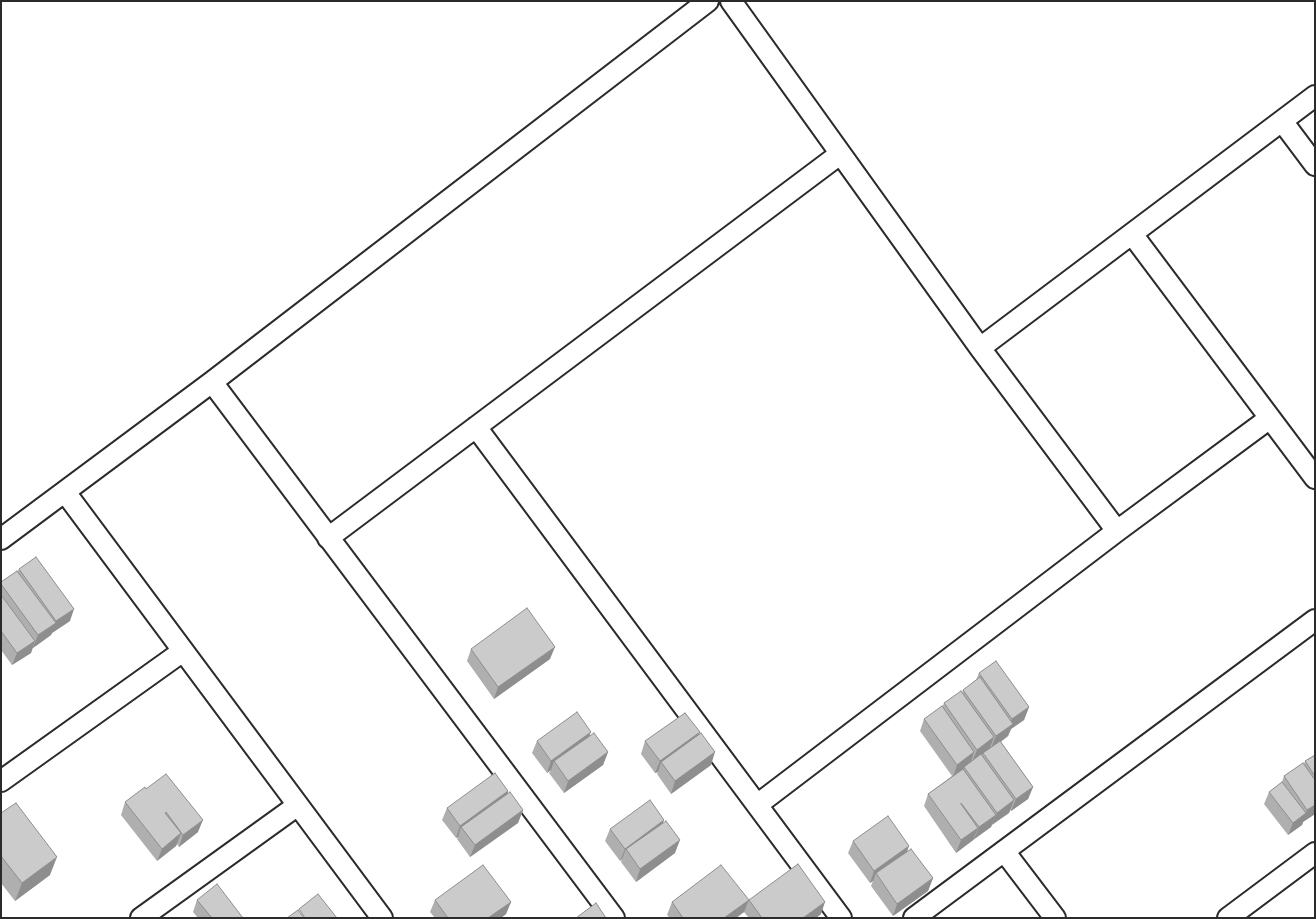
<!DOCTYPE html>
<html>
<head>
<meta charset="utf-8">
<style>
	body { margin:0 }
	#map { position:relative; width:1316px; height:919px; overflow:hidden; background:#fff; font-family:"Balsamiq Sans",sans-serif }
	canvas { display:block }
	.frame { position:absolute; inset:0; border:2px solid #2b2b2b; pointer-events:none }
</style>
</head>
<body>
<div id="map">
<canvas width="1316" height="919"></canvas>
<div class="frame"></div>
</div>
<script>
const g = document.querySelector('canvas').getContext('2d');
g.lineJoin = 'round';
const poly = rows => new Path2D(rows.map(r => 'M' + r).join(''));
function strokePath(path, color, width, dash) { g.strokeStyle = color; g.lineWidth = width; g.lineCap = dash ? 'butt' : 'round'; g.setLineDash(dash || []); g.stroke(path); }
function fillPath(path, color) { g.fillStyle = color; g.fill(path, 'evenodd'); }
const minor = poly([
	[731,1,980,348,1117,531],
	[1282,121,1315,165],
	[1132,234,1315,478],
	[980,348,1315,96],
	[212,382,614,918],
	[476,427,841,918],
	[65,492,382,918],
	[328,538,840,154],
	[1,539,212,382,708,1],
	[1,781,183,651],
	[757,805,1117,531,1270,418],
	[1004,851,1055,918],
	[141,918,298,805],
	[914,918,1315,620],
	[1228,918,1315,853]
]);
strokePath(minor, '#2b2b2b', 24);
strokePath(minor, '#fff', 20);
fillPath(poly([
	[19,569,70,621,52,633,51,635,33,648,33,647,31,653,12,665,1,650,1,582,18,571],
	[471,649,550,659,494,699,467,661],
	[979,673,1029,707,1024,720,1011,729,1008,736,1001,742,1033,787,1028,799,1011,811,1010,810,1009,813,992,824,991,827,956,853,924,806,928,794,952,776,920,731,924,719,942,708,944,703,962,693,963,690,976,680],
	[590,735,608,752,603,765,564,793,549,773,551,770,547,773,532,753,537,741],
	[699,735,711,765,671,794,657,774,658,772,655,773,641,754,645,741],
	[1315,755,1315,814,1303,822,1302,825,1288,835,1264,804,1269,792,1282,782,1284,776,1304,764,1305,761],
	[146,789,198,832,179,847,177,844,176,846,157,861,121,815,125,802],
	[508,791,508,793,523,810,518,823,470,857,457,839,458,837,456,838,442,820,447,808],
	[1,813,50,875,15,901,1,883],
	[663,823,675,853,636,882,621,862,622,859,620,861,605,841,610,829],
	[853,841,908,851,933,878,928,891,893,916,871,886,873,881,870,883,848,853],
	[197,900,243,918,198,918,193,912],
	[435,900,511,902,506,914,501,918,435,918,430,912],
	[749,900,821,914,816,918,749,918,744,912,736,918,670,918,667,915,672,902]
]), '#afafaf');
fillPath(poly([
	[74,609,70,621,52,633,51,635,33,648,38,635,55,623,56,621],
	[35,641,31,653,12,665,17,653],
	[555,647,550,659,494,699,498,687],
	[1029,707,1024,720,1011,729,1008,736,991,748,996,736,1009,727,1012,719],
	[591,732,586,744,554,761,551,770,547,773,551,761],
	[700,732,695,745,661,762,658,772,655,773,660,761],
	[994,737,989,750,983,753,982,755,972,762,977,750],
	[608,752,603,765,564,793,568,781],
	[715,752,711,765,671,794,675,781],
	[974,752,970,765,964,767,963,770,953,777,957,765],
	[1033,787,1028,799,1011,811,1016,799],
	[508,791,504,804,461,827,458,837,456,838,460,826],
	[1014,800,1009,813,992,825,997,813],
	[1315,805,1315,814,1303,822,1307,810],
	[523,810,518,823,470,857,475,845],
	[1306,813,1302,825,1288,835,1293,823],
	[996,815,991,827,974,839,979,827],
	[203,820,198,832,179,847,183,835],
	[664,820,660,832,626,849,622,859,620,861,625,849],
	[978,828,973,840,956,853,961,840],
	[181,833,176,846,157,861,162,849],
	[680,840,675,853,636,882,640,869],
	[909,846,905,858,876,873,873,881,870,883,874,871],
	[57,857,50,875,15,901,22,883],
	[933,878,928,891,893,916,897,904],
	[749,900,744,912,736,918,724,918],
	[511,902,506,914,501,918,488,918],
	[825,902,821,914,816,918,803,918]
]), '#8e8e8e');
const building = poly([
	[36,557,74,609,56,621,19,569,36,557],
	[17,571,56,623,38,635,1,584,1,582,17,571],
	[1,595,35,641,17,653,1,631,1,595],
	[527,608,555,647,498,687,471,649,527,608],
	[996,661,1029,707,1012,719,979,673,996,661],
	[980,677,1013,724,996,736,963,690,980,677],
	[961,691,994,737,977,750,944,703,961,691],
	[942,706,974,752,957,765,924,719,942,706],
	[577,712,591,732,551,761,537,741,577,712],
	[685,713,700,732,660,761,645,741,685,713],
	[594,733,608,752,568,781,554,761,594,733],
	[701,733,715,752,675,781,661,762,701,733],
	[1000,741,1033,787,1016,799,983,753,1000,741],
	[981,754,1014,800,997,813,964,767,981,754],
	[1315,755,1315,776,1305,761,1315,755],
	[1303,763,1315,780,1315,805,1307,810,1284,776,1303,763],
	[963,769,996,815,979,827,961,803,961,804,978,828,961,840,928,794,963,769],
	[495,773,508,791,460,826,447,808,495,773],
	[166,774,203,820,183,835,166,812,165,813,181,833,162,849,125,802,145,787,146,789,166,774],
	[1282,782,1306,813,1293,823,1269,792,1282,782],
	[510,792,523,810,475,845,461,827,510,792],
	[650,800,664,820,625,849,610,829,650,800],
	[16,803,57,857,22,883,1,856,1,813,16,803],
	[888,816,909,846,874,871,853,841,888,816],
	[666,821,680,840,640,869,626,849,666,821],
	[911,849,933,878,897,904,876,873,911,849],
	[798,864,825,902,803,918,762,918,749,900,798,864],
	[483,865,511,902,488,918,448,918,435,900,483,865],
	[721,865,749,900,724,918,683,918,672,902,721,865],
	[217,884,243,918,212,918,197,900,217,884],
	[318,894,337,918,305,918,299,909,318,894],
	[596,903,606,918,576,918,596,903],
	[298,910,304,918,287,918,298,910]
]);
fillPath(building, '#cbcbcb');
strokePath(building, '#8e8e8e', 1);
</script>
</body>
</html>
